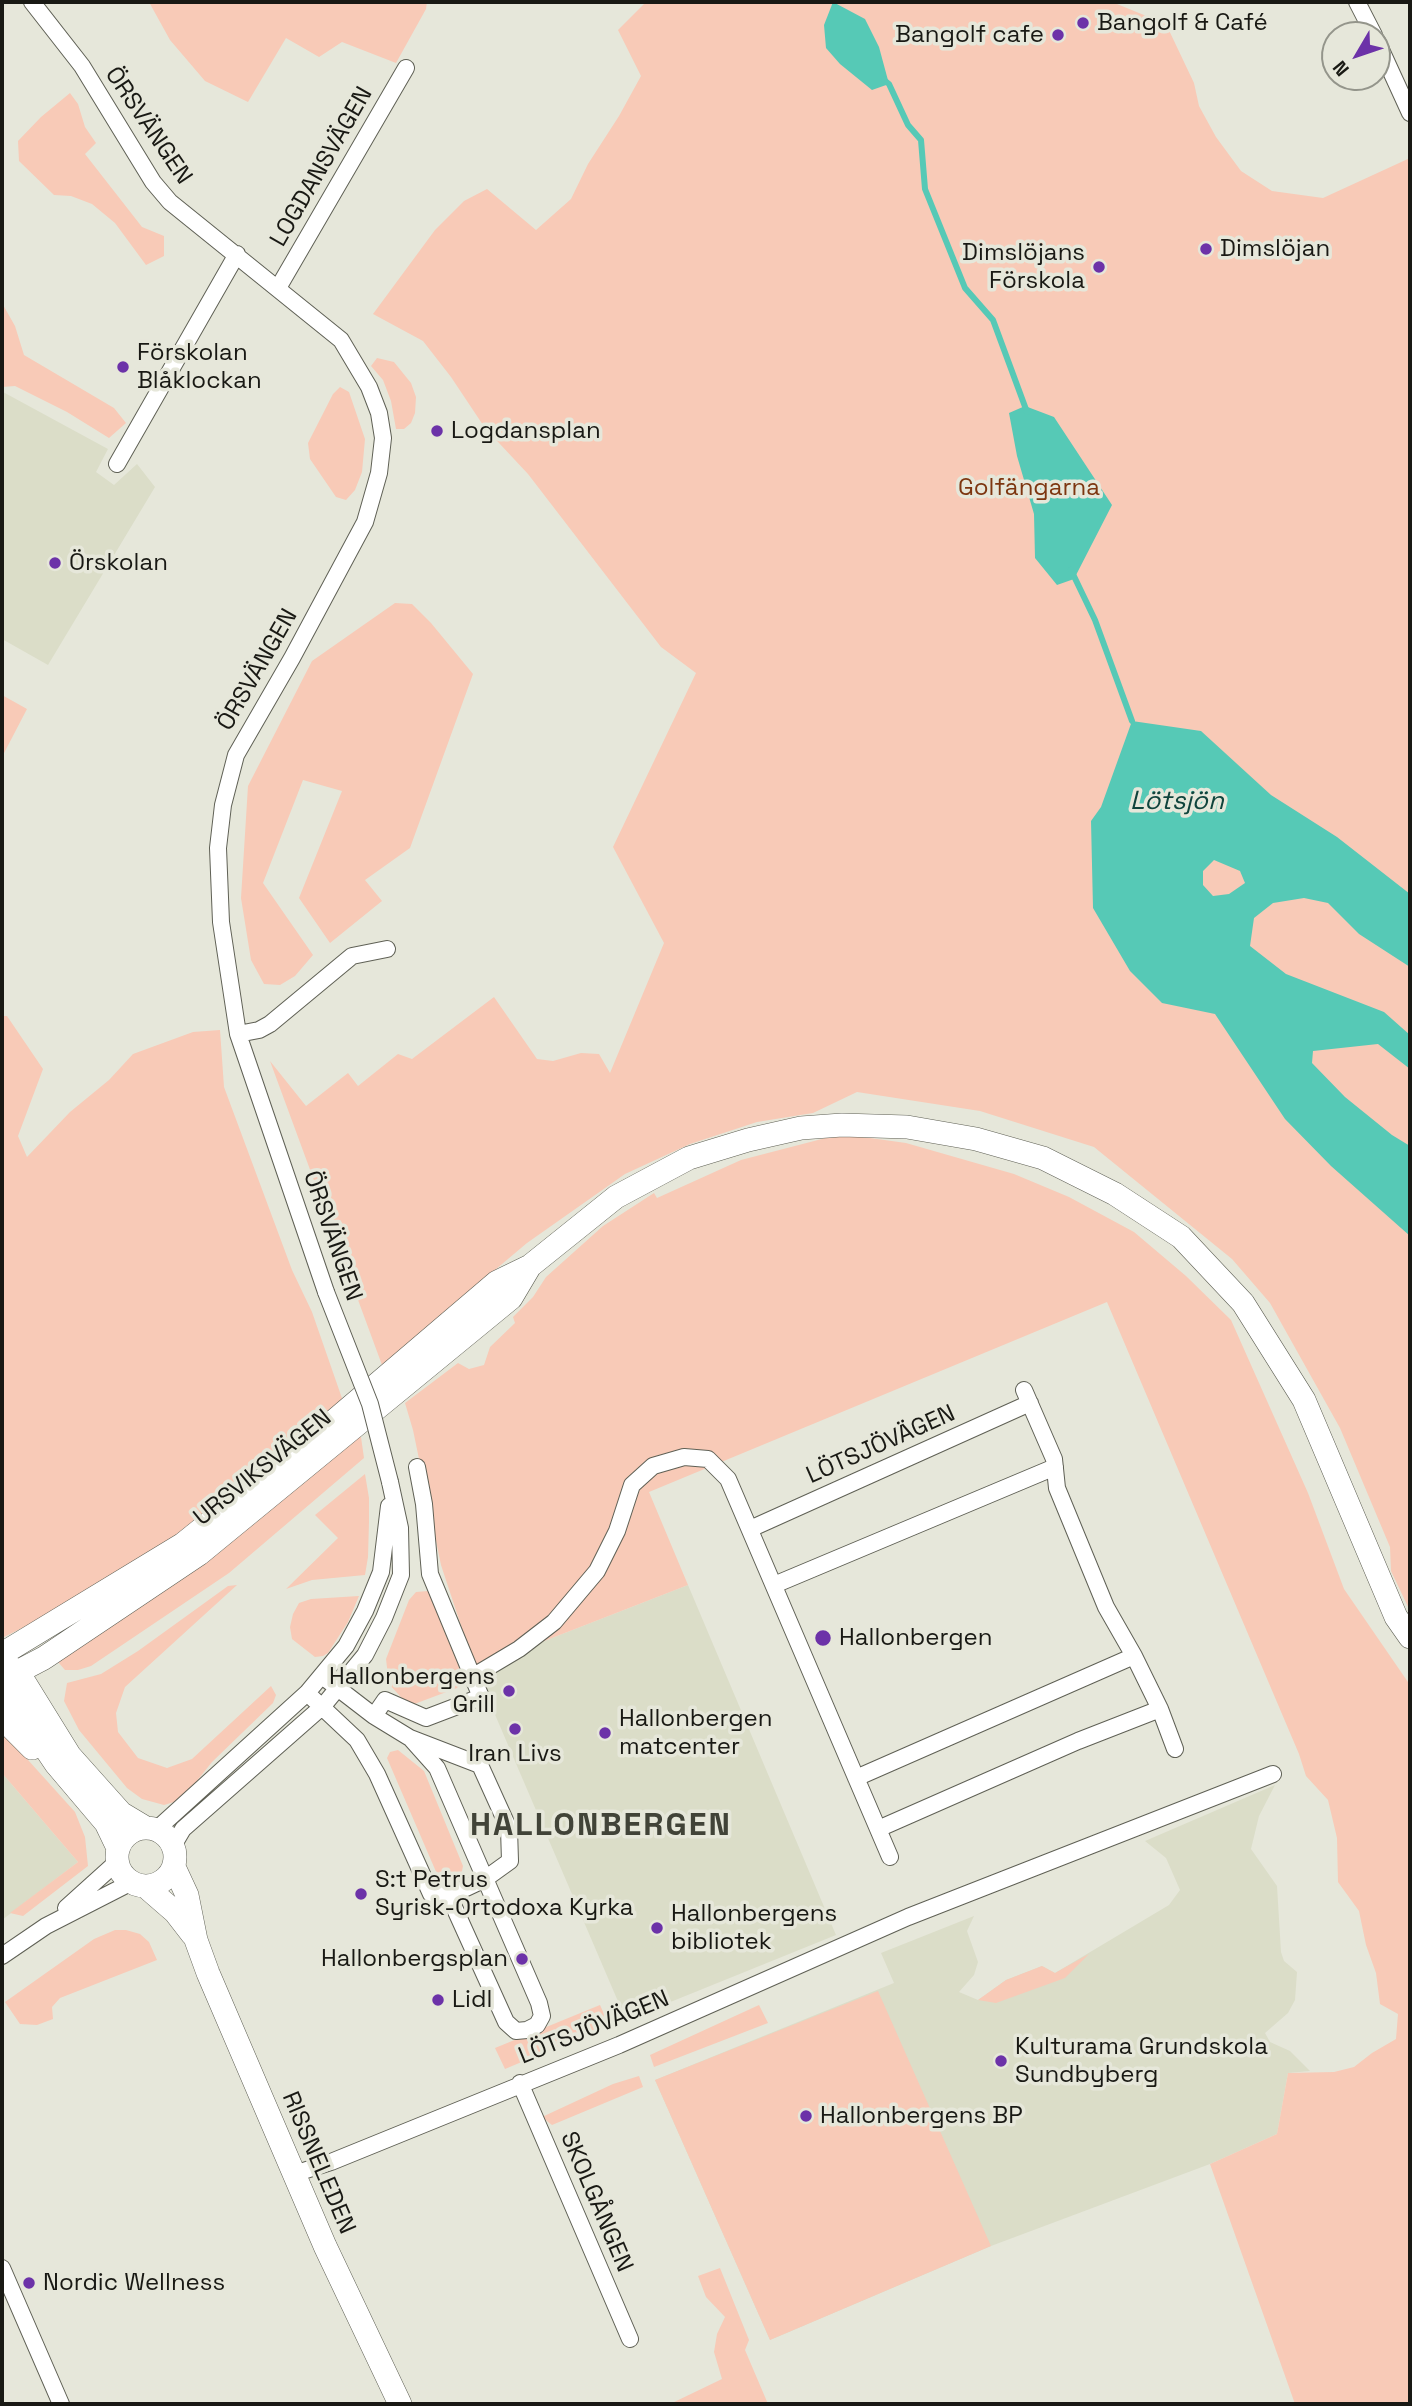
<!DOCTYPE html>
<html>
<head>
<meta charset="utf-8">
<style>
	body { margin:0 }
	#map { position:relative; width:1412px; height:2406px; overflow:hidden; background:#e6e7da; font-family:"Space Grotesk",sans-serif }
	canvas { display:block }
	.frame { position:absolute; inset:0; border:4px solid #191914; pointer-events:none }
	.north { position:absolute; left:1321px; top:21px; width:70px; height:70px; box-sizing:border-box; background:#e6e7da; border:2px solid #94958b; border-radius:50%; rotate:231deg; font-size:19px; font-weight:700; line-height:28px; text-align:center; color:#191914 }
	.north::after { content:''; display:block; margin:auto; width:24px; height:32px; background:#6c32a8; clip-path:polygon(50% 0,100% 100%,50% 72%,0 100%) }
</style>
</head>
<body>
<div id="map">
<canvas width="1412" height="2406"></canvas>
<div class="frame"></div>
<div class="north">N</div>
</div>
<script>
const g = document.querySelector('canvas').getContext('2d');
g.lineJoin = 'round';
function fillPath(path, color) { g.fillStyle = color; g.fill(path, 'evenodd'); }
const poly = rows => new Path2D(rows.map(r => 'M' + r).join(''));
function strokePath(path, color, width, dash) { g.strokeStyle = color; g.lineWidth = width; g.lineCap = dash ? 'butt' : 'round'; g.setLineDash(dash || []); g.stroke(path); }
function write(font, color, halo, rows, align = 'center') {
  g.font = font + ' "Space Grotesk",sans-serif'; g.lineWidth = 7; g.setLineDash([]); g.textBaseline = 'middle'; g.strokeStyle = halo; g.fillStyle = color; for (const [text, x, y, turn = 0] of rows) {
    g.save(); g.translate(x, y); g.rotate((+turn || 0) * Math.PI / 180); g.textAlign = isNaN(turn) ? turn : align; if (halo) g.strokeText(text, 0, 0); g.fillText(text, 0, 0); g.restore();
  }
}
fillPath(poly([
	[3,392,108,449,96,472,114,485,137,464,155,487,48,665,2,639],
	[688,1585,836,1935,626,2020,475,1668],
	[2,1773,78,1862,2,1920],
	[1275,1785,1259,1816,1251,1849,1277,1886,1281,1952,1284,1961,1297,1972,1295,2000,1288,2013,1265,2033,1270,2042,1290,2051,1310,2071,1288,2073,1277,2134,1210,2164,991,2246,770,2340,655,2080,894,1983,881,1953,974,1916,967,1931,978,1962,974,1975,959,1992,978,2000,1006,1980,1042,1966,1055,1973,1169,1905,1180,1890,1166,1858,1145,1841]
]), '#dbddc8');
fillPath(poly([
	[149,2,427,2,426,9,396,63,342,42,319,57,286,38,248,102,205,81,170,40],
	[646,2,1112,2,1166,24,1194,83,1199,106,1216,137,1241,171,1272,191,1323,198,1410,158,1410,1611,1391,1571,1390,1547,1340,1428,1270,1303,1232,1259,1094,1147,980,1111,857,1092,813,1113,757,1122,690,1144,625,1174,527,1243,382,1365,270,1061,306,1106,348,1073,358,1086,398,1054,412,1059,494,997,537,1059,553,1061,581,1053,599,1054,610,1073,664,943,613,847,696,673,661,647,528,474,485,428,451,377,423,341,373,314,435,230,464,201,487,189,536,230,571,199,588,164,619,116,641,76,618,30],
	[70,93,78,104,85,127,96,143,85,154,142,227,164,236,164,256,146,265,115,223,92,204,71,196,54,195,19,161,18,141,41,117],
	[2,303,15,326,24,355,114,408,126,423,109,438,67,412,15,386,2,387],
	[377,358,394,362,411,383,416,397,415,413,411,423,404,429,396,429,391,401,383,380,371,366],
	[340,387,349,392,365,439,362,472,355,490,346,500,336,497,310,459,308,443,333,394],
	[395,603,412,604,431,623,473,674,410,848,365,880,382,901,330,943,299,898,342,791,303,780,263,883,313,955,295,976,280,985,264,984,251,960,241,898,248,786,312,661],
	[2,695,27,709,2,757],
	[2,1016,7,1016,43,1069,18,1136,27,1157,70,1112,109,1080,133,1054,193,1032,220,1030,224,1087,292,1270,312,1312,344,1404,272,1454,182,1531,60,1609,2,1638],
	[841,1134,906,1143,1014,1174,1069,1197,1134,1232,1186,1276,1231,1320,1308,1493,1344,1589,1410,1685,1410,2404,1295,2404,1210,2164,1277,2134,1288,2073,1334,2072,1354,2067,1372,2053,1396,2039,1398,2014,1380,2004,1376,1973,1366,1945,1359,1911,1338,1882,1337,1838,1328,1800,1306,1776,1299,1754,1107,1302,649,1492,688,1585,475,1668,441,1565,413,1430,405,1403,458,1363,469,1369,484,1365,490,1347,515,1323,513,1317,533,1297,546,1277,603,1226,654,1193,657,1198,741,1160],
	[360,1430,364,1458,229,1573,91,1666,78,1670,65,1670,58,1662],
	[365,1474,369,1498,369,1522,368,1557,365,1575,312,1580,286,1589,338,1538,315,1515],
	[237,1585,125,1687,116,1713,118,1732,138,1758,167,1768,192,1759,271,1686,276,1695,273,1703,212,1762,188,1792,174,1802,164,1805,142,1799,127,1788,79,1730,64,1701,67,1683,101,1674,138,1651,228,1586],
	[428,1591,467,1676,457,1688,409,1706,389,1684,386,1659,409,1600,416,1592],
	[359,1596,348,1622,328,1653,323,1656,315,1657,292,1639,290,1627,293,1614,299,1603,311,1599],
	[2,1735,10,1740,75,1812,85,1837,88,1866,23,1916,10,1913,78,1862,2,1773],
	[398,1750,424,1771,463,1866,461,1876,449,1880,437,1874,387,1758,390,1752],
	[115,1930,126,1930,140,1934,149,1942,157,1960,60,1998,52,2007,53,2019,37,2025,20,2024,5,2002,94,1939],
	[1089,1954,1065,1978,996,2003,978,2000,1006,1980,1042,1966,1055,1973],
	[878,1991,991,2246,770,2340,655,2080],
	[600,2005,609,2025,505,2069,495,2048],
	[759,2005,768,2023,654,2067,650,2055],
	[639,2076,643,2087,552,2125,542,2117,613,2084],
	[720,2268,749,2340,745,2350,768,2404,670,2404,722,2379,714,2352,717,2334,725,2317,706,2297,698,2276]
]), '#f8cab7');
fillPath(poly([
	[833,2,865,19,879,47,889,84,872,90,840,64,826,48,824,25],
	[1025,406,1054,417,1112,505,1074,579,1057,585,1035,558,1034,514,1017,456,1009,413],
	[1132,721,1201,731,1271,795,1337,837,1410,894,1410,967,1359,934,1328,903,1304,898,1273,903,1254,918,1250,946,1286,974,1384,1012,1410,1035,1410,1069,1378,1044,1313,1051,1312,1063,1345,1097,1392,1135,1410,1146,1410,1236,1331,1166,1285,1119,1215,1014,1162,1003,1130,971,1093,908,1091,821,1101,807],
	[1214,860,1240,871,1245,883,1229,894,1213,896,1203,885,1203,871]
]), '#56c9b6');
strokePath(poly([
	[884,80,889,84,908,125,921,140,925,189,965,288,993,320,1027,412],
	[1071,570,1095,620,1132,721]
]), '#56c9b6', 6);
const street = poly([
	[32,2,82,66,153,182,170,202,341,340,369,387,379,413,383,438,379,473,365,522,292,658,236,755,223,805,218,848,221,922,238,1034,326,1292],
	[1357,2,1374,35],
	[1377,41,1410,113],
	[278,288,406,68],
	[117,464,237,254],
	[238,1034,259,1030,270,1024,352,956,387,949],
	[1024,1390,1054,1459,1057,1488,1106,1607,1134,1656,1160,1709,1175,1749],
	[750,1529,1030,1403],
	[774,1585,1055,1467],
	[472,1677,519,1649,554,1622,597,1571,617,1531,632,1485,653,1466,684,1457,708,1459,728,1479,890,1857],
	[307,1693,357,1740,377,1774,431,1894,449,1896,485,1879,510,1861,509,1829,480,1765,410,1738,374,1716,322,1676],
	[374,1716,385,1700,426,1718,481,1697,430,1574,424,1504,417,1467],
	[412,1740,437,1768,539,2003,542,2016,537,2025,527,2030,516,2031,506,2022,449,1896],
	[856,1778,1134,1656],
	[878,1829,1078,1741,1160,1709],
	[156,1830,307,1693,346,1646,365,1611,381,1572,389,1506],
	[173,1846,183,1829,323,1706,365,1655,384,1618,401,1575,400,1528,390,1482],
	[66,1908,117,1862],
	[2,1956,46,1926,132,1882],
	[520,2083,630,2339],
	[294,2174,331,2162,619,2045,908,1917,1273,1774],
	[2,2268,61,2404]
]);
const secondary = poly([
	[2,1654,183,1544,300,1450,497,1282,530,1266,616,1197,689,1158,748,1140,801,1128,842,1125,907,1127,976,1139,1043,1158,1115,1194,1181,1237,1243,1303,1304,1400,1396,1617,1410,1637],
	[7,1665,18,1672,70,1756,121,1813,146,1828],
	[2,1680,44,1658,199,1554,511,1298,530,1266],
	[2,1684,56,1764,106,1823,118,1848],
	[2,1718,32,1748],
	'117 1857a29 29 0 1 1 58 0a29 29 0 1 1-58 0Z',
	[174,1867,187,1895,196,1940,208,1973,325,2246,400,2404],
	[145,1886,175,1912,192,1934]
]);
strokePath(street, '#5f6055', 18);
strokePath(secondary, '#5f6055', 24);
strokePath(street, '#fff', 16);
strokePath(secondary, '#fff', 23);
const streetBridge = poly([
	[326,1292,370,1404,390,1482]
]);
strokePath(streetBridge, '#5f6055', 18, []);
strokePath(streetBridge, '#fff', 16);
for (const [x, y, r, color] of [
	[1083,23,7,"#6c32a8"],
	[1058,35,7,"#6c32a8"],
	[1206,249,7,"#6c32a8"],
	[1099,267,7,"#6c32a8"],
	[123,367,7,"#6c32a8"],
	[437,431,7,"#6c32a8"],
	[55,563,7,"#6c32a8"],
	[823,1638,9,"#6c32a8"],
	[509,1691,7,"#6c32a8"],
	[515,1729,7,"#6c32a8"],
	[605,1733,7,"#6c32a8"],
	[361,1894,7,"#6c32a8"],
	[657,1928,7,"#6c32a8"],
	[522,1959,7,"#6c32a8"],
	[438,2000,7,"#6c32a8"],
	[1001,2061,7,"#6c32a8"],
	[806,2116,7,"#6c32a8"],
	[29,2283,7,"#6c32a8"]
]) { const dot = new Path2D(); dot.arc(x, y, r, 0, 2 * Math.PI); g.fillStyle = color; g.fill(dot); strokePath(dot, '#e6e7da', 2.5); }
write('24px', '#191914', '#e6e7da', [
	["Bangolf & Café",1097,23],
	["Bangolf cafe",1044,35,"right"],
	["Dimslöjan",1220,249],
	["Dimslöjans",1085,253,"right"],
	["Förskola",1085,281,"right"],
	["Förskolan",137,353],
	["Blåklockan",137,381],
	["Logdansplan",451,431],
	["Örskolan",69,563],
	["Hallonbergen",839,1638],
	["Hallonbergens",495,1677,"right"],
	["Grill",495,1705,"right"],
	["Hallonbergen",619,1719],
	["matcenter",619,1747],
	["Iran Livs",515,1754,"center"],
	["S:t Petrus",375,1880],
	["Syrisk-Ortodoxa Kyrka",375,1908],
	["Hallonbergens",671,1914],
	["bibliotek",671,1942],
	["Hallonbergsplan",508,1959,"right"],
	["Lidl",452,2000],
	["Kulturama Grundskola",1015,2047],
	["Sundbyberg",1015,2075],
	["Hallonbergens BP",820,2116],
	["Nordic Wellness",43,2283]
], 'left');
write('24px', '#191914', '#e6e7da', [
	["ÖRSVÄNGEN",148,126,56],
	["LOGDANSVÄGEN",322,167,-60],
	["ÖRSVÄNGEN",258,670,-60],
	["ÖRSVÄNGEN",332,1236,71],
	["LÖTSJÖVÄGEN",881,1445,-24],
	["URSVIKSVÄGEN",263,1468,-39],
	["LÖTSJÖVÄGEN",594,2028,-22],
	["RISSNELEDEN",318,2163,67],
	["SKOLGÅNGEN",596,2202,67]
]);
write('24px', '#7d3610', '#e6e7da', [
	["Golfängarna",1029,488]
]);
write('italic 26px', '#10443c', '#e6e7da', [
	["Lötsjön",1177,802]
]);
g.letterSpacing = '2px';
write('bold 32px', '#414338', '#e6e7da', [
	["HALLONBERGEN",601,1826]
]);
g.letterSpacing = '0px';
</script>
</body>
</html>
